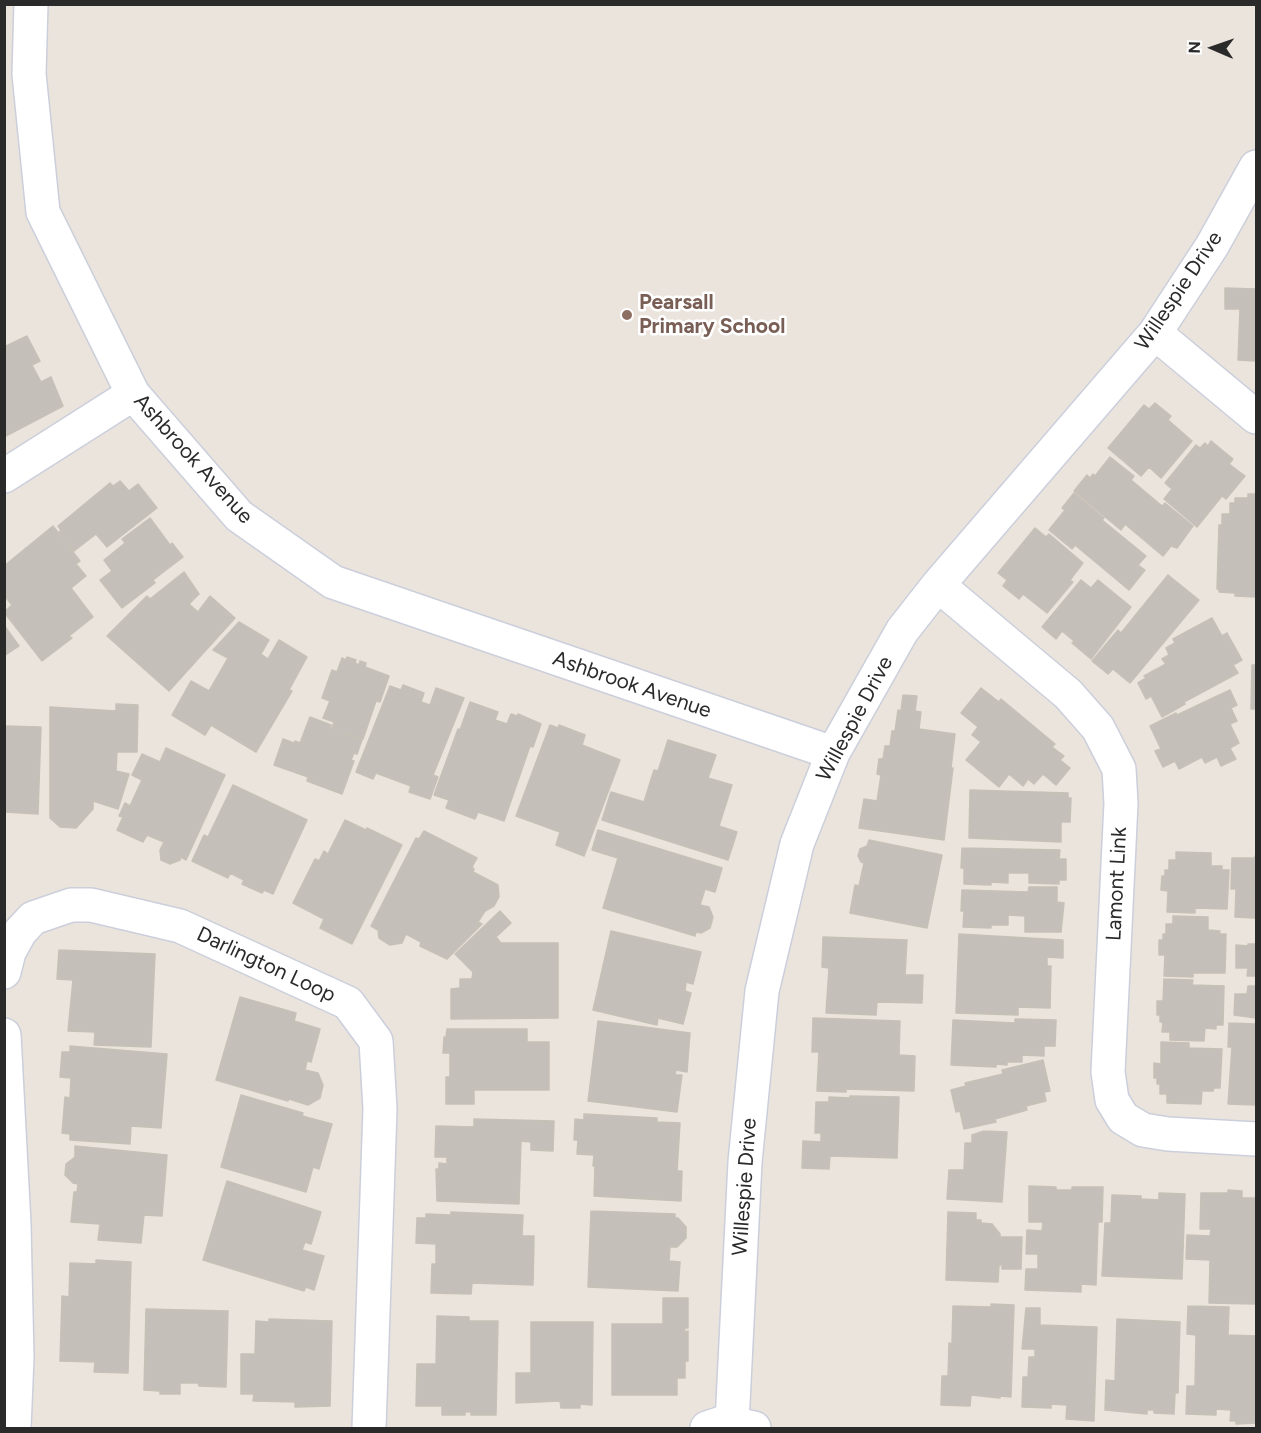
<!DOCTYPE html>
<html>
<head>
<meta charset="utf-8">
<style>
	body { margin:0 }
	#map { position:relative; width:1261px; height:1433px; overflow:hidden; background:#ebe4dd; font-family:Figtree,sans-serif }
	canvas { display:block }
	.frame { position:absolute; inset:0; border:6px solid #2a2a2a; pointer-events:none }
	.north { position:absolute; left:1183px; top:18px; width:60px; height:60px; -webkit-text-stroke:4px #fff; paint-order:stroke; rotate:272deg; font-size:16px; font-weight:700; line-height:24px; text-align:center; color:#2a2a2a }
	.north::after { content:''; display:block; margin:auto; width:21px; height:27px; background:#2a2a2a; clip-path:polygon(50% 0,100% 100%,50% 72%,0 100%) }
</style>
</head>
<body>
<div id="map">
<canvas width="1261" height="1433"></canvas>
<div class="frame"></div>
<div class="north">N</div>
</div>
<script>
const g = document.querySelector('canvas').getContext('2d');
g.lineJoin = 'round';
function fillPath(path, color) { g.fillStyle = color; g.fill(path, 'evenodd'); }
const poly = rows => new Path2D(rows.map(r => 'M' + r).join(''));
function strokePath(path, color, width, dash) { g.strokeStyle = color; g.lineWidth = width; g.lineCap = dash ? 'butt' : 'round'; g.setLineDash(dash || []); g.stroke(path); }
function write(font, color, halo, rows, align = 'center') {
  g.font = font + ' Figtree,sans-serif'; g.lineWidth = 5; g.setLineDash([]); g.textBaseline = 'middle'; g.strokeStyle = halo; g.fillStyle = color; for (const [text, x, y, turn = 0] of rows) {
    g.save(); g.translate(x, y); g.rotate((+turn || 0) * Math.PI / 180); g.textAlign = isNaN(turn) ? turn : align; if (halo) g.strokeText(text, 0, 0); g.fillText(text, 0, 0); g.restore();
  }
}
const building = poly([
	[1225,288,1256,289,1256,361,1238,360,1240,309,1225,309,1225,288],
	[27,336,40,361,32,365,41,382,51,377,63,406,4,437,4,347,27,336],
	[1155,403,1171,416,1168,420,1192,441,1161,478,1149,467,1141,476,1108,448,1144,405,1149,409,1155,403],
	[1211,441,1233,459,1229,464,1245,476,1226,499,1222,496,1197,527,1164,499,1172,489,1165,483,1196,445,1200,448,1205,443,1208,446,1211,441],
	[1110,457,1134,476,1131,480,1162,506,1165,503,1193,526,1177,548,1171,546,1163,556,1125,524,1121,530,1074,491,1087,475,1090,478,1093,474,1095,476,1110,457],
	[120,481,129,491,138,484,157,508,107,547,96,534,74,551,59,532,61,530,58,526,110,483,113,486,120,481],
	[1074,493,1104,518,1102,520,1146,556,1138,565,1145,570,1129,590,1075,545,1072,549,1049,530,1065,510,1062,508,1074,493],
	[1248,494,1256,494,1256,597,1235,596,1235,593,1219,592,1219,589,1217,589,1219,525,1222,525,1222,514,1230,514,1230,503,1235,503,1235,498,1248,498,1248,494],
	[150,518,170,545,172,543,183,557,153,580,155,583,122,608,100,580,112,571,104,560,125,543,122,539,150,518],
	[53,526,80,561,76,564,86,576,71,588,93,617,69,636,72,638,42,661,4,612,12,605,4,595,4,566,53,526],
	[1035,528,1046,537,1049,534,1083,563,1070,580,1073,582,1047,613,1023,594,1019,599,1003,586,1007,580,998,573,1035,528],
	[184,572,199,594,189,604,198,612,210,596,235,618,169,691,107,636,147,596,150,599,184,572],
	[1168,575,1199,600,1130,683,1113,669,1108,674,1092,661,1118,630,1121,633,1168,575],
	[1081,580,1091,588,1098,580,1131,607,1091,659,1072,643,1074,641,1062,631,1056,639,1042,627,1081,580],
	[1212,618,1222,636,1227,633,1242,660,1233,665,1238,673,1184,702,1185,704,1162,717,1151,696,1146,699,1138,683,1146,678,1144,676,1166,664,1162,659,1169,655,1166,648,1175,643,1173,639,1212,618],
	[239,622,269,640,261,654,268,659,279,640,307,657,289,690,292,691,256,752,211,725,205,735,172,715,191,681,209,691,228,658,213,650,239,622],
	[4,625,19,646,4,656,4,625],
	[347,657,356,660,355,663,359,665,360,661,366,663,365,667,389,676,380,702,376,701,363,739,332,728,334,722,323,718,330,701,322,698,332,670,337,672,342,658,346,660,347,657],
	[1252,665,1256,665,1256,709,1251,709,1252,665],
	[403,685,424,693,421,702,430,705,436,688,464,698,433,775,438,777,430,799,409,792,411,786,376,773,373,779,356,772,390,686,401,690,403,685],
	[981,688,999,702,1001,699,1055,744,1052,747,1064,756,1060,760,1070,768,1056,785,1043,774,1034,784,1028,779,1023,786,1009,774,999,787,966,760,981,742,972,735,978,727,961,713,981,688],
	[1230,690,1237,705,1231,708,1237,721,1230,724,1239,743,1230,748,1236,759,1221,766,1217,757,1205,763,1202,757,1179,769,1175,761,1163,767,1155,751,1161,749,1150,726,1176,713,1177,715,1230,690],
	[903,695,917,696,915,711,921,712,919,729,955,734,951,768,953,768,944,840,859,828,864,799,877,801,881,775,877,774,879,759,883,759,885,746,890,746,892,731,895,731,898,710,901,711,903,695],
	[470,702,498,712,495,720,507,724,511,714,517,716,518,714,541,724,533,747,530,746,504,821,478,812,475,819,446,808,449,800,434,795,458,729,460,730,470,702],
	[116,704,138,705,137,752,117,752,116,771,129,774,118,809,93,801,93,809,76,828,60,827,50,818,50,707,116,711,116,704],
	[310,717,331,725,330,728,362,740,357,754,354,753,351,760,354,761,342,794,307,781,308,777,274,765,283,739,294,743,295,741,300,743,310,717],
	[550,725,558,728,559,725,585,735,582,745,620,760,584,856,556,845,560,832,516,816,550,725],
	[4,726,41,727,38,814,4,812,4,726],
	[668,740,716,755,708,778,732,785,719,826,737,832,728,860,602,820,611,792,644,802,654,770,658,771,668,740],
	[166,748,225,775,186,860,181,857,180,860,170,864,161,860,160,850,164,842,147,835,143,842,117,830,123,817,119,816,125,803,130,806,142,780,132,775,142,754,160,762,166,748],
	[233,785,307,820,273,894,264,890,262,893,242,884,244,880,230,873,228,878,192,861,204,835,208,837,233,785],
	[970,790,1068,793,1068,798,1071,798,1070,822,1061,822,1061,842,969,838,970,790],
	[345,820,366,830,367,828,402,845,352,944,320,928,324,919,293,903,315,859,319,861,324,851,328,854,345,820],
	[598,830,722,868,715,892,705,889,700,905,709,907,713,917,710,928,701,933,696,932,695,936,603,908,618,858,592,850,598,830],
	[424,831,477,858,472,867,474,869,473,872,498,885,499,897,494,906,485,911,478,922,482,924,447,959,420,946,421,942,406,934,402,943,390,945,379,938,378,930,371,926,416,838,419,839,424,831],
	[869,840,942,855,927,928,850,913,855,885,859,886,864,863,861,862,858,856,860,849,867,846,869,840],
	[962,848,1060,850,1059,859,1066,859,1066,880,1059,880,1059,884,1029,883,1029,873,1008,873,1008,883,991,882,991,885,964,884,964,868,961,868,962,848],
	[1176,852,1211,853,1211,866,1222,866,1222,870,1229,870,1227,909,1195,908,1195,913,1167,912,1168,891,1161,890,1162,876,1165,876,1165,870,1169,870,1169,860,1176,860,1176,852],
	[1255,856,1256,910,1255,918,1235,917,1236,889,1231,889,1232,858,1255,858,1255,856],
	[1029,887,1057,887,1057,902,1064,903,1061,932,1025,932,1025,916,1008,915,1008,925,991,925,991,928,963,927,964,911,961,911,962,890,1028,892,1029,887],
	[500,911,511,923,496,937,501,943,558,943,558,1018,451,1019,451,989,460,988,460,979,472,979,473,972,455,954,500,911],
	[1173,916,1208,917,1208,930,1220,931,1219,934,1226,934,1225,973,1193,973,1193,977,1164,976,1165,955,1159,955,1159,940,1163,940,1163,934,1166,934,1166,924,1173,924,1173,916],
	[611,931,701,952,693,984,686,982,685,991,691,993,683,1024,658,1018,657,1025,593,1010,611,931],
	[959,934,1063,940,1063,958,1047,957,1047,966,1051,966,1050,1008,1018,1007,1018,1015,956,1013,959,934],
	[823,937,907,940,905,975,923,975,922,1003,877,1002,876,1015,826,1013,829,968,822,967,823,937],
	[1248,944,1256,944,1256,976,1247,976,1248,968,1236,968,1236,945,1248,946,1248,944],
	[59,950,155,954,151,1047,94,1045,95,1032,68,1031,73,980,57,979,59,950],
	[1164,979,1193,980,1192,985,1224,986,1223,1025,1216,1025,1216,1029,1205,1028,1204,1041,1170,1040,1170,1032,1162,1032,1163,1022,1160,1022,1160,1015,1157,1015,1157,1001,1163,1001,1164,979],
	[1248,986,1256,986,1256,1018,1234,1015,1235,994,1247,994,1248,986],
	[240,997,296,1013,294,1021,320,1029,311,1062,307,1061,305,1070,318,1073,323,1085,320,1098,308,1105,289,1099,288,1101,216,1080,240,997],
	[813,1018,900,1021,899,1055,915,1056,914,1091,846,1089,846,1092,817,1091,819,1052,812,1052,813,1018],
	[1015,1019,1056,1020,1055,1046,1044,1046,1044,1056,1022,1055,1022,1062,1007,1062,1007,1065,996,1064,996,1067,951,1065,953,1020,1015,1023,1015,1019],
	[598,1021,690,1033,687,1072,676,1070,675,1075,682,1075,677,1112,588,1101,598,1021],
	[1229,1023,1255,1024,1256,1105,1228,1104,1232,1047,1228,1047,1229,1023],
	[447,1029,527,1029,527,1042,549,1042,549,1090,474,1090,474,1104,446,1104,446,1077,450,1077,450,1053,443,1053,444,1037,446,1037,447,1029],
	[1161,1042,1189,1043,1189,1048,1222,1049,1220,1088,1214,1088,1213,1091,1202,1091,1201,1104,1167,1103,1167,1094,1160,1094,1160,1084,1157,1084,1157,1078,1154,1078,1154,1063,1161,1064,1161,1042],
	[70,1046,167,1054,161,1128,131,1126,130,1144,70,1140,70,1134,62,1133,65,1097,70,1098,71,1078,60,1077,62,1052,70,1052,70,1046],
	[1043,1060,1050,1091,1044,1092,1046,1101,1026,1106,1027,1110,995,1119,996,1122,964,1129,960,1111,956,1112,951,1090,966,1086,965,1083,1003,1074,1002,1070,1043,1060],
	[241,1095,303,1113,302,1116,332,1124,319,1169,313,1167,306,1192,221,1167,241,1095],
	[850,1096,899,1097,897,1158,830,1156,829,1169,802,1168,803,1141,821,1142,821,1133,815,1133,816,1102,829,1102,829,1097,850,1098,850,1096],
	[584,1114,657,1118,657,1122,680,1123,677,1171,682,1171,681,1201,594,1196,595,1166,593,1166,594,1155,577,1154,578,1140,574,1140,575,1119,584,1120,584,1114],
	[474,1119,554,1121,553,1151,531,1150,531,1142,521,1141,519,1204,437,1201,436,1169,439,1169,439,1163,447,1164,447,1157,435,1157,436,1126,474,1127,474,1119],
	[984,1131,1007,1132,1002,1202,947,1199,949,1170,964,1170,965,1143,972,1143,972,1135,984,1131],
	[75,1146,167,1155,162,1216,144,1215,141,1243,98,1240,100,1224,71,1222,74,1192,77,1192,78,1184,73,1183,65,1175,66,1164,75,1157,75,1146],
	[227,1181,321,1212,311,1244,305,1242,302,1250,324,1256,314,1290,306,1287,304,1291,203,1260,227,1181],
	[1029,1186,1056,1187,1056,1190,1072,1190,1072,1187,1103,1187,1102,1222,1098,1222,1096,1285,1081,1284,1081,1292,1025,1290,1026,1269,1038,1269,1038,1254,1026,1254,1027,1230,1042,1231,1043,1222,1029,1222,1029,1186],
	[1228,1190,1242,1191,1242,1198,1256,1198,1256,1304,1209,1303,1210,1260,1186,1259,1187,1235,1210,1236,1211,1229,1200,1229,1201,1193,1228,1193,1228,1190],
	[1159,1193,1185,1194,1182,1279,1102,1276,1105,1223,1111,1223,1112,1195,1141,1196,1141,1199,1159,1200,1159,1193],
	[591,1211,675,1214,675,1218,678,1218,686,1227,686,1238,677,1247,670,1247,669,1261,680,1262,678,1291,588,1287,591,1211],
	[451,1212,523,1215,522,1236,534,1236,533,1285,472,1283,471,1294,431,1293,432,1264,436,1264,436,1244,416,1243,417,1218,426,1218,426,1214,451,1215,451,1212],
	[948,1212,976,1213,976,1220,981,1220,981,1223,992,1224,1000,1234,1000,1237,1022,1237,1021,1269,1002,1269,1002,1265,999,1265,998,1282,946,1280,948,1212],
	[96,1260,131,1262,128,1373,94,1372,95,1362,60,1361,62,1296,69,1297,70,1263,96,1264,96,1260],
	[663,1298,688,1298,688,1328,685,1328,684,1332,688,1331,688,1361,685,1361,685,1378,677,1378,677,1395,612,1395,612,1324,663,1324,663,1298],
	[991,1304,1014,1305,1011,1397,1000,1396,1000,1398,971,1395,970,1406,941,1405,942,1376,948,1376,949,1343,952,1344,953,1306,991,1307,991,1304],
	[1188,1306,1229,1307,1228,1335,1256,1336,1256,1423,1236,1424,1236,1421,1230,1421,1231,1410,1216,1409,1216,1415,1186,1414,1187,1386,1195,1386,1196,1335,1187,1334,1188,1306],
	[1026,1308,1040,1308,1040,1325,1097,1327,1094,1421,1066,1419,1067,1405,1051,1404,1051,1408,1022,1407,1023,1377,1028,1377,1029,1357,1035,1357,1035,1349,1022,1349,1026,1308],
	[146,1309,228,1311,226,1387,199,1386,198,1383,180,1383,180,1394,160,1394,160,1391,144,1390,146,1309],
	[437,1316,469,1317,469,1321,498,1321,496,1415,471,1415,471,1412,465,1412,465,1415,442,1415,442,1406,416,1406,417,1364,436,1364,437,1316],
	[269,1319,332,1321,330,1406,295,1407,295,1402,253,1401,254,1394,241,1394,241,1354,255,1354,256,1321,269,1322,269,1319],
	[1117,1319,1180,1322,1178,1393,1175,1393,1174,1414,1154,1413,1154,1410,1147,1410,1147,1414,1105,1410,1106,1380,1115,1381,1117,1319],
	[531,1322,593,1322,592,1405,580,1404,580,1408,561,1408,560,1401,516,1403,516,1373,531,1373,531,1322]
]);
fillPath(building, '#c4bfb9');
strokePath(building, '#c6c0b7', 1.5);
const minor = poly([
	[31,4,29,74,43,212,133,394,239,516,333,582,833,753],
	[1155,333,1256,417],
	[4,476,133,394],
	[938,585,1068,694,1098,728,1119,769,1121,803,1108,1072,1112,1100,1123,1118,1143,1130,1168,1134,1256,1139],
	[4,972,9,952,20,932,33,918,71,905,91,905,180,926,348,1003,376,1041,380,1109,369,1428],
	[4,1035,14,1224,17,1358,14,1428],
	[732,1423,745,1162,762,991,797,844,833,753,902,631,938,585,1155,333,1212,246,1256,167]
]);
const tertiary = poly([
	[707,1428,722,1423,732,1423,754,1428]
]);
strokePath(minor, '#cbcfdb', 36);
strokePath(tertiary, '#cbcfdb', 36);
strokePath(minor, '#fff', 33);
strokePath(tertiary, '#fff', 33);
for (const [x, y, r, color] of [
	[627,315,6,"#8d6e63"]
]) { const dot = new Path2D(); dot.arc(x, y, r, 0, 2 * Math.PI); g.fillStyle = color; g.fill(dot); strokePath(dot, '#fff', 2); }
write('21px', '#2a2a2a', '#fff', [
	["Willespie Drive",1179,291,-56],
	["Ashbrook Avenue",193,459,48],
	["Ashbrook Avenue",632,685,19],
	["Willespie Drive",855,719,-62],
	["Lamont Link",1117,884,-87],
	["Darlington Loop",266,965,25],
	["Willespie Drive",745,1187,-86]
]);
write('bold 21px', '#785e54', '#fff', [
	["Pearsall",639,303],
	["Primary School",639,327]
], 'left');
</script>
</body>
</html>
